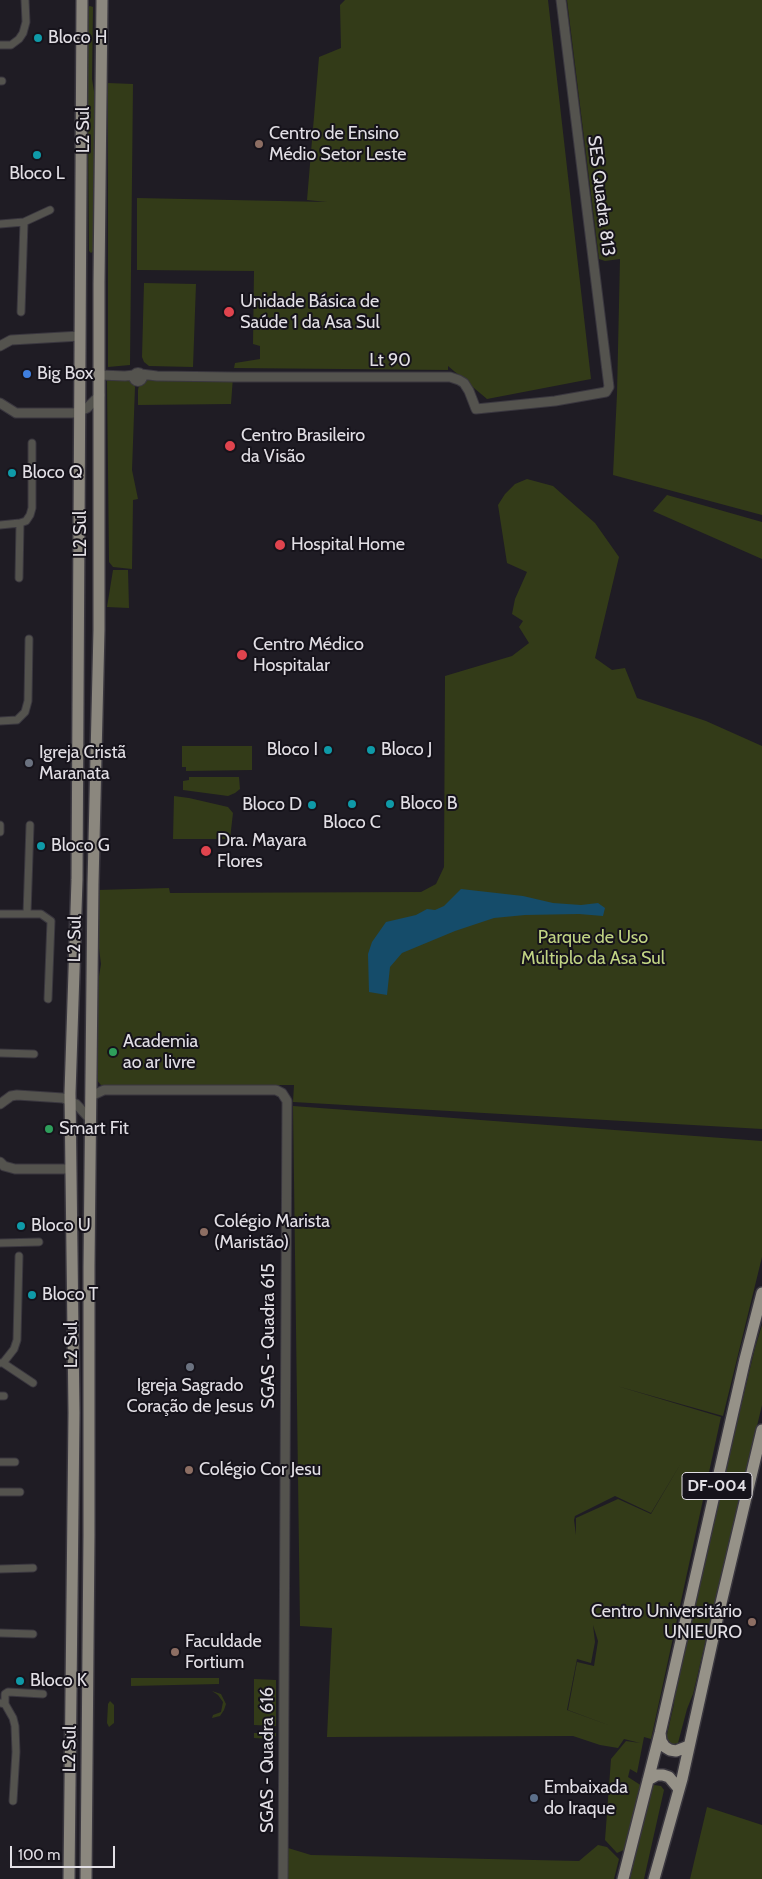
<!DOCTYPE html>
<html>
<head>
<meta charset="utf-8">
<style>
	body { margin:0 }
	#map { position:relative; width:762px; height:1879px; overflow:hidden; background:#1f1c24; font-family:Cabin,sans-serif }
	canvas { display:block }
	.scale { position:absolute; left:10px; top:1846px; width:105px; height:22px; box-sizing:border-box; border:2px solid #e2dfe5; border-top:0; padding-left:6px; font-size:15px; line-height:18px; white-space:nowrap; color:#e2dfe5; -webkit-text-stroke:4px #16131b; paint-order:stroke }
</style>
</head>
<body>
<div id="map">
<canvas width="762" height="1879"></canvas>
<div class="scale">100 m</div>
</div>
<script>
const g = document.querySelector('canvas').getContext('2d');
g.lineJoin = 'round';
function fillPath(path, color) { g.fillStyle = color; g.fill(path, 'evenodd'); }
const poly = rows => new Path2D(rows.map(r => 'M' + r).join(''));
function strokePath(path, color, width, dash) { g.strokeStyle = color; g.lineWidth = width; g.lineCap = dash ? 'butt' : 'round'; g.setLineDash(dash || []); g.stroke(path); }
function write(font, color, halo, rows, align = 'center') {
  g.font = font + ' Cabin,sans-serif'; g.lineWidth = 4; g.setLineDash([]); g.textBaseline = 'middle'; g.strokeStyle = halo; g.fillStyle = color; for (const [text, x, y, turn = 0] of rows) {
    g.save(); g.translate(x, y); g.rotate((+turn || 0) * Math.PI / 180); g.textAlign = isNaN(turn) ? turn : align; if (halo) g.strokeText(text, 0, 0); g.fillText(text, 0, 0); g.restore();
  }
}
fillPath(poly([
	[345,0,548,0,591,379,487,399,448,366,448,370,234,368,235,363,260,359,260,346,253,344,254,271,137,270,137,198,327,202,307,200,319,57,341,48,340,5],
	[567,0,762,0,762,515,613,475,617,394,620,259,605,261,599,259],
	[90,6,93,7,92,79,96,104,95,250,91,253,89,251,87,7],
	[108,83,133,84,130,365,108,367],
	[144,283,196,284,193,367,149,366,144,362,142,357],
	[157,376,233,377,231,404,138,405,138,390,140,381],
	[107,377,132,380,135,387,132,470,138,499,133,500,132,569,113,567,109,562],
	[527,479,553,486,595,523,619,557,595,658,612,670,625,668,637,698,706,721,762,746,762,1129,293,1102,294,1085,101,1085,94,1077,96,994,101,964,97,933,97,890,169,888,170,893,421,892,436,884,444,867,445,676,512,656,529,643,519,627,523,621,512,614,515,599,527,572,507,563,498,505,505,494,515,484],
	[667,495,762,522,762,559,653,511],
	[113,570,128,570,129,608,107,607],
	[182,746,252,746,252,770,186,771,186,767,182,767],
	[189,777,239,777,240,789,235,793,228,796,183,790,183,781,189,780],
	[174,796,189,798,228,807,233,813,230,839,173,839],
	[293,1106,762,1141,762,1257,723,1416,617,1386,721,1417,651,1739,644,1737,637,1773,630,1769,628,1777,642,1786,624,1850,617,1853,605,1840,611,1759,626,1741,640,1743,624,1739,618,1748,600,1745,573,1736,327,1737,332,1628,300,1626],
	[681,1463,651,1514,618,1499,576,1518,576,1535,574,1520,575,1516,615,1496,651,1513],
	[593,1625,598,1641,594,1666,577,1662,568,1710,611,1726,567,1710,577,1659,591,1663,595,1642],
	[762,1325,762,1405,693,1694,687,1709,678,1743,671,1745,666,1739,674,1704,675,1688,714,1518,755,1348],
	[131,1678,219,1678,219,1684,131,1686],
	[254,1679,276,1680,276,1726,254,1725],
	[212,1691,221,1694,226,1704,224,1710,220,1716,212,1718,213,1715,221,1712,223,1702,218,1695],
	[110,1701,114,1705,114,1723,109,1727,107,1723,108,1704],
	[254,1733,276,1733,276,1736,271,1739,254,1738],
	[654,1785,661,1786,664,1790,644,1879,630,1879,650,1791],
	[707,1807,762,1825,762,1879,690,1879],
	[598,1845,607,1847,619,1859,614,1879,287,1879,288,1848,311,1855,579,1861]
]), '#333b18');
fillPath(poly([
	[461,889,523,896,553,903,581,905,598,903,605,908,603,916,579,914,525,915,494,918,455,931,402,953,390,967,387,995,369,992,368,954,372,942,386,922,416,915,427,909,435,910,444,906]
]), '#154c6a');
const minor = poly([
	[0,45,11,45,19,39,23,33,26,22,25,0],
	[0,81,2,81],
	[0,224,24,222,50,210],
	[21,312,24,222],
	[0,525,20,523,26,521,30,515,32,508,32,443],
	[19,578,20,523],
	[0,721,17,720,25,712,28,701,29,639],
	[0,832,0,825],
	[0,914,41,914,51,921,48,999],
	[27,914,30,825],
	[0,1053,34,1054],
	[0,1243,39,1242],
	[0,1363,3,1363,33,1383],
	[3,1363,14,1349,17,1340,19,1256],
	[0,1396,4,1396],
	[0,1462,15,1462],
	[0,1492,20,1492],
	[0,1569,33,1568],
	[0,1633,33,1634],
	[0,1703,5,1704,13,1718,15,1726,16,1752,13,1801],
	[5,1704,5,1694,8,1692,43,1694]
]);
const tertiary = poly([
	[0,346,11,340,80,336],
	'133.5 377a4.5 4.5 0 1 1 9 0a4.5 4.5 0 1 1-9 0Z',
	[141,374,157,376,233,377,450,377,459,380,464,383,469,391,476,409,555,401,606,392,609,387,561,0],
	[100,375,125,376,134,375],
	[0,403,16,413,74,413,87,408,100,395],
	[91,1096,104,1090,276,1090,282,1093,287,1101,283,1879],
	[0,1104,11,1096,17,1095,63,1098,76,1104,90,1119],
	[0,1162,4,1166,15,1169,71,1169]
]);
const primary = poly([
	[69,1879,74,1413,70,1093,77,880,82,0],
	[86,1879,89,1534,89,1266,93,883,99,630,99,283,102,0]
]);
const trunk = poly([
	[660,1733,661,1741,665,1747,670,1750,676,1751,689,1746],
	[648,1780,657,1775,663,1775,669,1777,679,1789],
	[623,1879,660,1733,745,1359,762,1293],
	[654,1879,682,1779,717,1620,762,1430]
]);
strokePath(minor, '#3a373f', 9);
strokePath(tertiary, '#3a373f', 11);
strokePath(primary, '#3a373f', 14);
strokePath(trunk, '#3a373f', 14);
strokePath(minor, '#54534e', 7);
strokePath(tertiary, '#54534e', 9);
strokePath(primary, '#8b877e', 11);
strokePath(trunk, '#969288', 11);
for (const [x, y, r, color] of [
	[38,38,5,"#0f9aa8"],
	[259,144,5,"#8d6e63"],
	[37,155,5,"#0f9aa8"],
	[229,312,6,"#e0444e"],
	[27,374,5,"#3f7fe0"],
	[230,446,6,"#e0444e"],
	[12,473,5,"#0f9aa8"],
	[280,545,6,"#e0444e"],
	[242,655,6,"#e0444e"],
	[328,750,5,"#0f9aa8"],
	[371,750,5,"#0f9aa8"],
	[29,763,5,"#6b7280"],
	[352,804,5,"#0f9aa8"],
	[390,804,5,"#0f9aa8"],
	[312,805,5,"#0f9aa8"],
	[41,846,5,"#0f9aa8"],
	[206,851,6,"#e0444e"],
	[113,1052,5,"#2e9e5b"],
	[49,1129,5,"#2e9e5b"],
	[21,1226,5,"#0f9aa8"],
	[204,1232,5,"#8d6e63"],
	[32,1295,5,"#0f9aa8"],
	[190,1367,5,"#6b7280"],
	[189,1470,5,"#8d6e63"],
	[752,1622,5,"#8d6e63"],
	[175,1652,5,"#8d6e63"],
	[20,1681,5,"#0f9aa8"],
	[534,1798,5,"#5c6f8a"]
]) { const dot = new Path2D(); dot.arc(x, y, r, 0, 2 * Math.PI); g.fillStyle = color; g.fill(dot); strokePath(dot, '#16131b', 2); }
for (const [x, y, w] of [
	[717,1486,70]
]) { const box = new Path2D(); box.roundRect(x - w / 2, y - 13.5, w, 27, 4); g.fillStyle = '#16131b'; g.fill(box); strokePath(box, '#e2dfe5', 1); }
write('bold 16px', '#e2dfe5', null, [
	["DF-004",717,1486]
]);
write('18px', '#e2dfe5', '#16131b', [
	["Bloco H",48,38],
	["Centro de Ensino",269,134],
	["Médio Setor Leste",269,155],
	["Bloco L",37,174,"center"],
	["Unidade Básica de",240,302],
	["Saúde 1 da Asa Sul",240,323],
	["Big Box",37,374],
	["Centro Brasileiro",241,436],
	["da Visão",241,457],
	["Bloco Q",22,473],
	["Hospital Home",291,545],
	["Centro Médico",253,645],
	["Hospitalar",253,666],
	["Bloco I",318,750,"right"],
	["Bloco J",381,750],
	["Igreja Cristã",39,753],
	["Maranata",39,774],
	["Bloco B",400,804],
	["Bloco D",302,805,"right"],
	["Bloco C",352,823,"center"],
	["Dra. Mayara",217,841],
	["Flores",217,862],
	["Bloco G",51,846],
	["Academia",123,1042],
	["ao ar livre",123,1063],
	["Smart Fit",59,1129],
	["Colégio Marista",214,1222],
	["(Maristão)",214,1243],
	["Bloco U",31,1226],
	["Bloco T",42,1295],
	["Igreja Sagrado",190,1386,"center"],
	["Coração de Jesus",190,1407,"center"],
	["Colégio Cor Jesu",199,1470],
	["Centro Universitário",742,1612,"right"],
	["UNIEURO",742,1633,"right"],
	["Faculdade",185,1642],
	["Fortium",185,1663],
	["Bloco K",30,1681],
	["Embaixada",544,1788],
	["do Iraque",544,1809]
], 'left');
write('18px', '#e2dfe5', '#16131b', [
	["L2 Sul",84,130,-90],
	["SES Quadra 813",601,196,83],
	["Lt 90",390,361],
	["L2 Sul",81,534,-90],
	["L2 Sul",75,939,-89],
	["SGAS - Quadra 615",269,1336,-90],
	["L2 Sul",72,1345,-90],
	["L2 Sul",70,1749,-89],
	["SGAS - Quadra 616",268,1760,-90]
]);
write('18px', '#c0d383', '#16131b', [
	["Parque de Uso",593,938],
	["Múltiplo da Asa Sul",593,959]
]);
</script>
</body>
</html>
